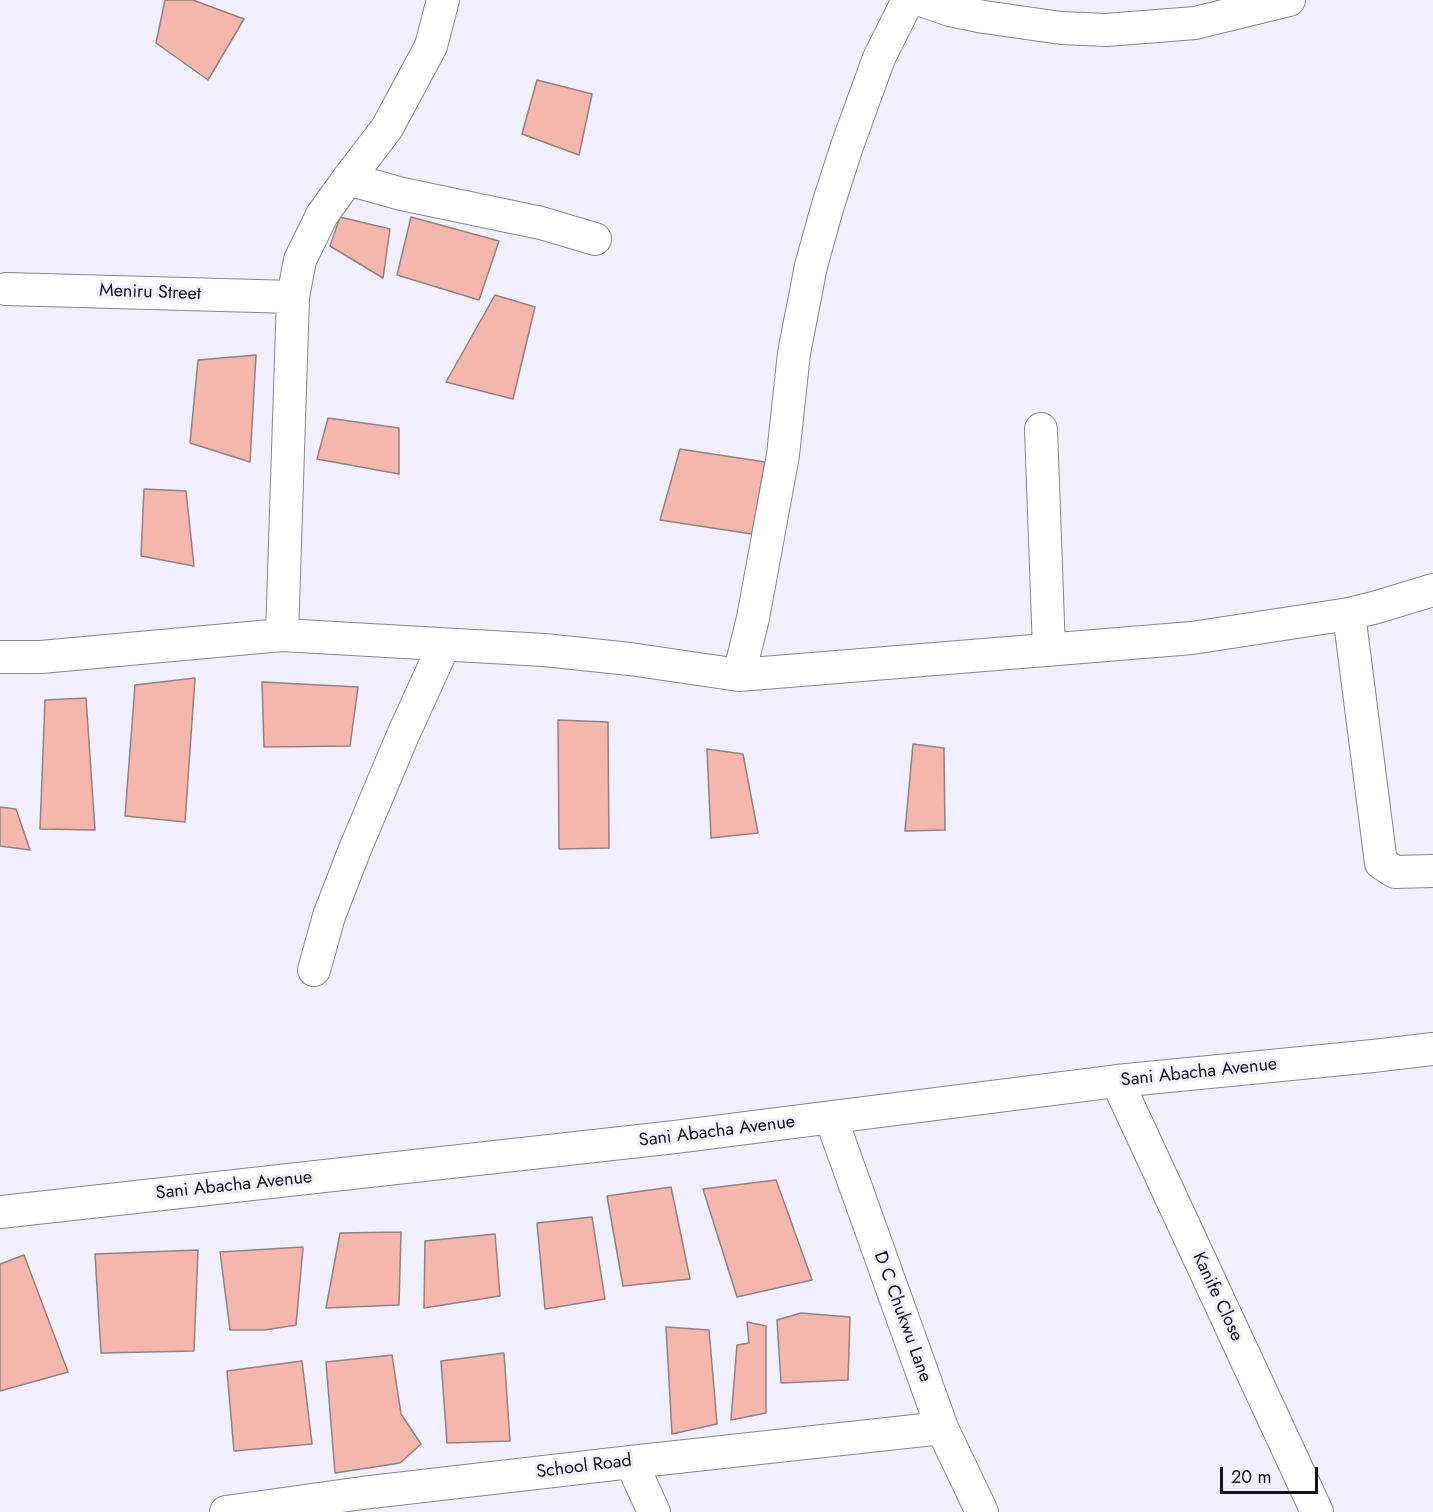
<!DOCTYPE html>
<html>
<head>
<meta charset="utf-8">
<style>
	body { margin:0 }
	#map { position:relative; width:1433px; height:1512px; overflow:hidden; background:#f1effd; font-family:Jost,sans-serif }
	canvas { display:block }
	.scale { position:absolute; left:1220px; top:1467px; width:98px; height:27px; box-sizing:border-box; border:3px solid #131217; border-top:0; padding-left:8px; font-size:18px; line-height:21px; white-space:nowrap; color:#131217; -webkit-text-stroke:4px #f1effd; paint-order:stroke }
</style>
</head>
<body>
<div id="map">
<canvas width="1433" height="1512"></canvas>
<div class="scale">20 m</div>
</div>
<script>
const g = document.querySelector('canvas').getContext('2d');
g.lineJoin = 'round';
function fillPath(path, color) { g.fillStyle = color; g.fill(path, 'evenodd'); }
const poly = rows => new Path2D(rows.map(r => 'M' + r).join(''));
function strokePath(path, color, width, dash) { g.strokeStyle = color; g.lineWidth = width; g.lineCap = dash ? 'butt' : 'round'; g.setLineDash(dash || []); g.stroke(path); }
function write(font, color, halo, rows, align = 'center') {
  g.font = font + ' Jost,sans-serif'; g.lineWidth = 6; g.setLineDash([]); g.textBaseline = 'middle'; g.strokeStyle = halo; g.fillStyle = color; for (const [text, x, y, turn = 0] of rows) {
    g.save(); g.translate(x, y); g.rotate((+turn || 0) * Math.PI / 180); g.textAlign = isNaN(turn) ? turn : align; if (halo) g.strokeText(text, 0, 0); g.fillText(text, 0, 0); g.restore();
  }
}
const building = poly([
	[165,0,193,0,244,19,208,80,156,43,165,0],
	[537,80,592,94,579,155,522,134,537,80],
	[340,217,390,229,383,278,330,246,340,217],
	[411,217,499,241,479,300,397,275,411,217],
	[495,295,535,307,513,399,446,382,495,295],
	[256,355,250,462,190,443,198,360,256,355],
	[328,418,399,428,399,474,317,459,328,418],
	[680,449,765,462,752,534,660,520,680,449],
	[144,489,186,491,194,566,141,556,144,489],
	[195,678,185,822,125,816,135,685,195,678],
	[262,682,358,687,350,746,264,747,262,682],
	[86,698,95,830,40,829,45,700,86,698],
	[558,720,608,722,609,848,559,849,558,720],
	[913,744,944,748,945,830,905,831,913,744],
	[707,749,743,754,758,833,711,838,707,749],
	[0,807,16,809,30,850,0,846,0,807],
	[776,1180,812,1280,737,1297,703,1189,776,1180],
	[671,1187,690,1279,623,1286,607,1196,671,1187],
	[592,1217,605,1299,545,1309,537,1223,592,1217],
	[401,1232,399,1305,326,1308,340,1233,401,1232],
	[495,1234,500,1296,424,1308,425,1241,495,1234],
	[303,1247,296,1325,265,1330,230,1330,220,1252,303,1247],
	[198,1250,194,1351,101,1353,95,1254,198,1250],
	[24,1255,68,1372,0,1391,0,1264,24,1255],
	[801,1313,850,1317,848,1380,781,1383,777,1320,801,1313],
	[747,1322,766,1326,766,1413,731,1420,737,1345,749,1343,747,1322],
	[666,1327,709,1330,717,1424,672,1434,666,1327],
	[504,1353,510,1441,447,1443,441,1361,504,1353],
	[392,1355,401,1414,421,1444,400,1463,335,1473,326,1362,392,1355],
	[302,1361,312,1444,234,1451,227,1371,302,1361]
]);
fillPath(building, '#f5b7ad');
strokePath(building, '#91827f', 1.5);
const minor = poly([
	[921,0,950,10,984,17,1061,28,1106,30,1195,23,1289,0],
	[348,179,402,194,541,223,595,239],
	[6,289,293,297],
	[1041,429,1049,650],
	[1349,614,1381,863,1395,872,1433,871],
	[282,635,293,297,300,260,322,215,348,179,387,128,431,46,443,0],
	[0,657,41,657,282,635,544,650,630,659,739,675,1192,638,1349,614,1377,607,1433,590],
	[739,675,753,618,783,455,794,353,811,266,828,205,847,146,879,58,908,0],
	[314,970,329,916,355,849,403,735,444,645],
	[1117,1081,1317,1512],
	[831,1118,942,1428,982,1512],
	[0,1212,675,1137,1117,1081,1373,1056,1433,1049],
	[631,1462,654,1512],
	[226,1512,362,1493,631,1462,942,1428]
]);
strokePath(minor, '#878491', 34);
strokePath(minor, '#fff', 32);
write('18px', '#131217', '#f1effd', [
	["Meniru Street",150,293,2],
	["Sani Abacha Avenue",1199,1073,-6],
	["Sani Abacha Avenue",717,1132,-7],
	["Sani Abacha Avenue",234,1186,-6],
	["Kanife Close",1217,1297,65],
	["D C Chukwu Lane",902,1317,70],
	["School Road",584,1467,-7]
]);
</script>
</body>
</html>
